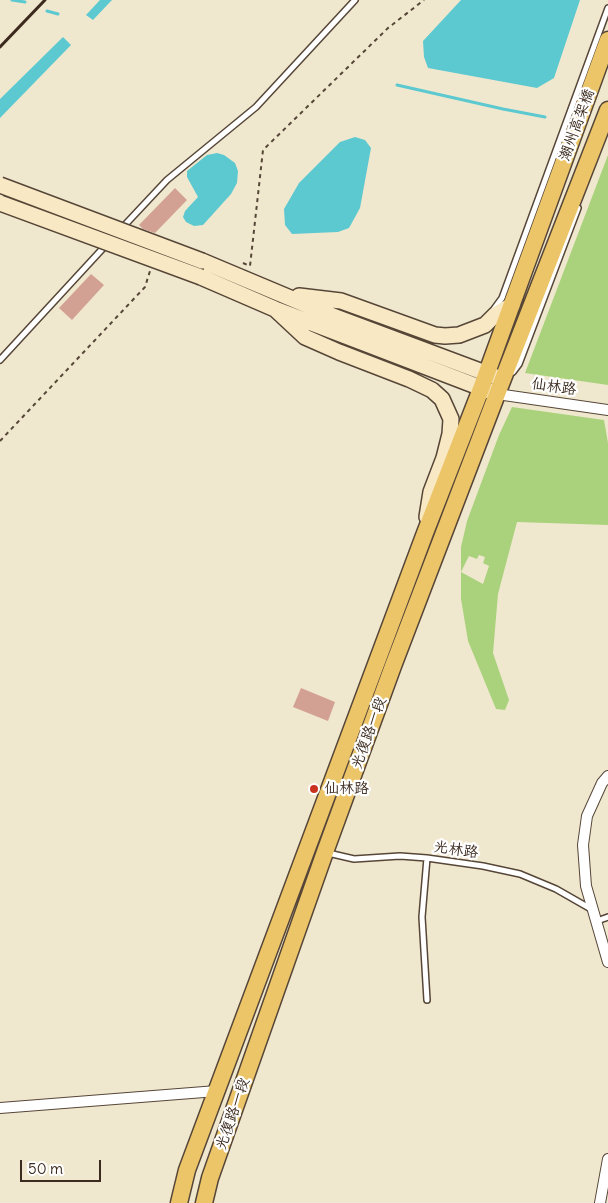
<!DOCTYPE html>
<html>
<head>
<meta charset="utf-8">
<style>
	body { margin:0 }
	#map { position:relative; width:608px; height:1203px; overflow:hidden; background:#f0e8ce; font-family:Delius,sans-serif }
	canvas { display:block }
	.scale { position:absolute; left:20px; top:1160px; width:81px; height:22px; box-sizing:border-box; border:2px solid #3b2a1e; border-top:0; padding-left:6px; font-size:15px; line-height:18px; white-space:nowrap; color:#3b2a1e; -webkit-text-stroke:4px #fff; paint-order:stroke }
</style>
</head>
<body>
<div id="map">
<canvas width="608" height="1203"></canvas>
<div class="scale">50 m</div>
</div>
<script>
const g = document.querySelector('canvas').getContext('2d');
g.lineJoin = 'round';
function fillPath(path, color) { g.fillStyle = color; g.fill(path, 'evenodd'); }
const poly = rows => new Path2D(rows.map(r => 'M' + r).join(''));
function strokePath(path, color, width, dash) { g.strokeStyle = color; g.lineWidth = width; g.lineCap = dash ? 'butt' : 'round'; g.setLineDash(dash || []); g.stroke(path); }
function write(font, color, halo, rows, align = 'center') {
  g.font = font + ' Delius,"LXGW WenKai TC",sans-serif'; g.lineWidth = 4.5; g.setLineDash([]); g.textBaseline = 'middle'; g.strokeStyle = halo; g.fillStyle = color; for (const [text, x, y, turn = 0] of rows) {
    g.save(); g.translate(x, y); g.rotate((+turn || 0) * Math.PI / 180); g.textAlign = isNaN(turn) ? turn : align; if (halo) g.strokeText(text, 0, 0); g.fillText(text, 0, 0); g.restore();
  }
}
fillPath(poly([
	[608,155,608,385,525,373],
	[512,407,604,420,608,443,608,525,517,522,498,594,493,653,509,700,505,710,496,709,468,641,461,599,461,547,467,521,499,435],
	[479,555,485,557,483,563,489,566,483,584,461,572,469,556,477,559]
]), '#aad27d');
fillPath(poly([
	[100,0,112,0,93,20,86,15],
	[461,0,580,0,554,78,537,88,428,68,424,57,423,41],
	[63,37,71,45,0,118,0,99],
	[355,137,365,140,371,148,360,208,349,228,338,232,292,234,285,225,284,209,299,183,340,142],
	[217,153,224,155,235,163,238,171,237,183,231,194,203,225,194,226,186,222,183,217,185,211,198,197,187,177,187,171,207,155]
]), '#5cc9d1');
strokePath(poly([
	[12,0,25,2],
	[47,11,58,14],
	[397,85,503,109,545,117]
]), '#5cc9d1', 3);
fillPath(poly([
	[175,188,187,200,155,233,143,229,139,225],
	[91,274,104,285,72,320,59,308],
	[301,688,335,702,328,721,293,707]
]), '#d3a094');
const lane = poly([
	[122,228,167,180,256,107,355,0],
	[494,309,502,298,608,8],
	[0,360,106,245],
	[513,372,519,364,578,208],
	[328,853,354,859,400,856,427,858,483,866,520,874,556,889,591,909],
	[427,858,422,917,427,1000],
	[597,921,608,917]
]);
const street = poly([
	[497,394,608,410],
	[608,776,602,783,587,816,583,845,586,886,608,962],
	[0,1108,217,1091],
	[600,1203,608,1159]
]);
const secondary = poly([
	[202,261,333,316,496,377],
	[201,277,275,309,497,394],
	[299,296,341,301,435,335,445,336,459,335,485,325,495,315,512,305],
	[275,309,305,337,339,352,409,379,432,390,442,399,451,419,450,434,444,458,431,492,427,517]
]);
const primary = poly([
	[179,1203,187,1170,425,533,481,389,608,40],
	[204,1203,210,1178,325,852,393,666,497,394,608,110]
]);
strokePath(lane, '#564638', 8);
strokePath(street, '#564638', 12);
strokePath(secondary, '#564638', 18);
strokePath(primary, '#564638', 19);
strokePath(poly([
	[243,263,250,266,263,150,388,28,424,0],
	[0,441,145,287,150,271]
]), '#564638', 2, [4, 4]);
strokePath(lane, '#fff', 5);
strokePath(street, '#fff', 10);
strokePath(secondary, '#f8e8c3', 15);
strokePath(primary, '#edc569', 16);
strokePath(poly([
	[0,47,45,0]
]), '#3b2a1e', 3);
const secondaryBridge = poly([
	[0,185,202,261],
	[0,203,201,277]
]);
strokePath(secondaryBridge, '#564638', 18, []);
strokePath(secondaryBridge, '#f8e8c3', 15);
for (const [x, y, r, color] of [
	[314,789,5,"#c8321e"]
]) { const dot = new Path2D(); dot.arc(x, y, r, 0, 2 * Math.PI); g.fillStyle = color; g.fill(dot); strokePath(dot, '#fff', 2); }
write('15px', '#3b2a1e', '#fff', [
	["潮州高架橋",577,125,-70],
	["仙林路",554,387,8],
	["光復路一段",369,733,-70],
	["光林路",456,850,8],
	["光復路一段",233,1114,-71]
]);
write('15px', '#3b2a1e', '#fff', [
	["仙林路",324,789]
], 'left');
</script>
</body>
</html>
